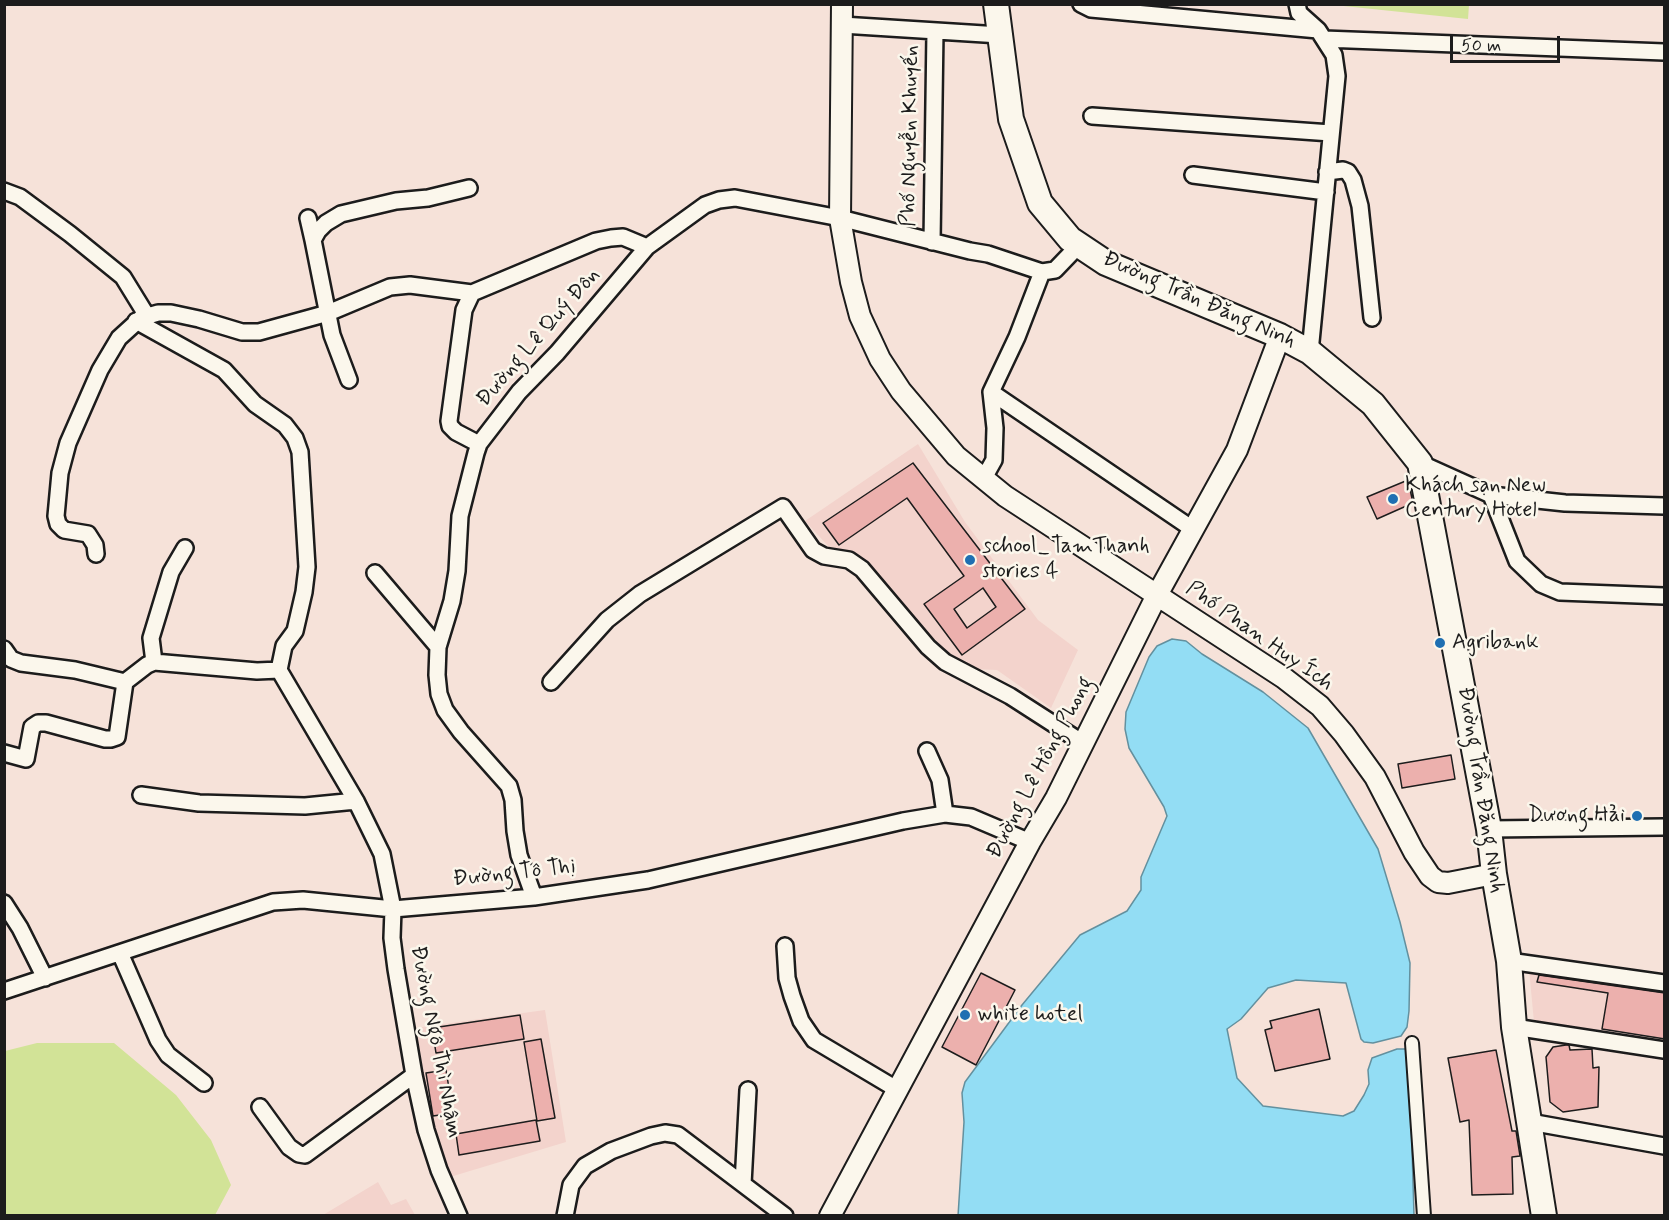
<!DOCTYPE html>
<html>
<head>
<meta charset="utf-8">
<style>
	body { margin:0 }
	#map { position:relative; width:1669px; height:1220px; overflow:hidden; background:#f6e2d9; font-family:Mynerve,sans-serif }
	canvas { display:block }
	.frame { position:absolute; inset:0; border:6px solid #1c1c1c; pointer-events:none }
	.scale { position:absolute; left:1450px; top:36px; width:110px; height:27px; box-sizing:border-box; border:3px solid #1c1c1c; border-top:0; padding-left:8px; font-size:18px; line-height:21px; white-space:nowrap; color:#1c1c1c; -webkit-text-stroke:4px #fbf7ec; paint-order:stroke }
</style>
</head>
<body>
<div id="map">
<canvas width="1669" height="1220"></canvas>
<div class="frame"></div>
<div class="scale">50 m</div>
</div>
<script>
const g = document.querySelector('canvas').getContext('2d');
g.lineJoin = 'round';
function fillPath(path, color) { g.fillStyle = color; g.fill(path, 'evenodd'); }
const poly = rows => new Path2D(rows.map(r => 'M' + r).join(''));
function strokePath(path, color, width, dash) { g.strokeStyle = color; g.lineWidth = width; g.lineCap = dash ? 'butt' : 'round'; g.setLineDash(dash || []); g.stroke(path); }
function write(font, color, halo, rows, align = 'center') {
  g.font = font + ' Mynerve,sans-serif'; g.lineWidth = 5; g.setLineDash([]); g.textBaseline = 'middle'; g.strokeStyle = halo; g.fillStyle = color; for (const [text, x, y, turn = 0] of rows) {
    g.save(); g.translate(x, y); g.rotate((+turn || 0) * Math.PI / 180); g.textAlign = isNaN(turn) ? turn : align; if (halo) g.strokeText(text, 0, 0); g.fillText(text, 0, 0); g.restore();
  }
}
fillPath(poly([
	[918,444,965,522,1038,620,1078,650,1051,708,997,670,972,669,954,662,853,552,829,547,805,521],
	[1529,969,1664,988,1664,1045,1534,1022],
	[545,1010,566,1142,450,1177,435,1133,415,1028],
	[378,1182,391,1205,406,1199,415,1215,323,1215]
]), '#f3d3cc');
fillPath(poly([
	[1334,5,1469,4,1469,5,1468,19],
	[37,1043,114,1043,176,1095,211,1140,231,1185,215,1215,5,1215,5,1051]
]), '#d2e397');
const water = poly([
	[1172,639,1186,641,1202,654,1263,692,1308,728,1378,849,1400,922,1410,963,1409,1011,1407,1027,1401,1036,1373,1043,1364,1042,1361,1039,1346,983,1296,980,1268,988,1241,1019,1227,1029,1237,1078,1263,1106,1343,1116,1354,1111,1364,1095,1369,1084,1368,1070,1372,1058,1397,1049,1409,1049,1414,1215,958,1216,964,1122,962,1093,965,1082,1022,1005,1080,935,1127,911,1141,890,1141,877,1167,816,1164,807,1129,748,1125,729,1126,712,1149,657,1157,646,1172,639]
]);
fillPath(water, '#93ddf4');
strokePath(water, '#63909e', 1.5);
const building = poly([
	[913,463,1025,609,962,655,924,604,964,576,907,498,839,545,823,523,913,463],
	[983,588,996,607,967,628,954,609,983,588],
	[1408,480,1413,503,1377,519,1367,497,1408,480],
	[1451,755,1455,779,1402,788,1398,764,1451,755],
	[981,973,1015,990,976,1065,942,1047,981,973],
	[1539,975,1665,993,1665,1039,1602,1029,1608,993,1537,982,1539,975],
	[1319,1009,1330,1059,1275,1071,1265,1030,1272,1028,1270,1021,1319,1009],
	[520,1015,524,1039,436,1053,432,1028,520,1015],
	[541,1039,555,1118,537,1121,524,1042,541,1039],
	[1566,1045,1569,1045,1570,1050,1592,1049,1593,1068,1599,1067,1598,1107,1563,1112,1550,1102,1546,1057,1553,1047,1566,1045],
	[1496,1050,1512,1131,1516,1131,1520,1156,1512,1157,1513,1194,1472,1195,1469,1120,1460,1122,1448,1058,1496,1050],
	[446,1070,453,1113,433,1116,426,1073,446,1070],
	[536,1120,540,1141,459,1155,456,1134,536,1120]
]);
fillPath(building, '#ecb0ad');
strokePath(building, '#1c1c1c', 1.5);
const pedestrian = poly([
	[1412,1043,1424,1216]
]);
const minor = poly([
	[1081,4,1091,9,1318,30],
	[1297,4,1299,13,1318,30,1334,55,1337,76,1310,352],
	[842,25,1000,35],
	[1324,39,1664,52],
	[1092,116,1331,133],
	[1327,172,1343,170,1348,172,1353,180,1360,206,1372,318],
	[1193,175,1326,192],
	[4,191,20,197,70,234,123,277,147,316],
	[308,218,313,240],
	[932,242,935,31],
	[472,293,464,310,449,421,450,426,456,432,479,444],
	[136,321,224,370,255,404,285,425,295,438,300,452,307,567,304,592,295,631,284,646,279,670,356,801,382,854,393,909,392,938,396,969,414,1075,426,1130,439,1170,459,1216],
	[349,380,332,335,313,240,318,231,326,223,341,214,396,201,428,198,469,188],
	[991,392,1194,530],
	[1420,463,1491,495,1565,503,1664,506],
	[984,478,994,460,995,428,991,392,1017,337,1042,272],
	[1491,495,1517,561,1541,584,1560,592,1664,596],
	[96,554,95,545,88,534,64,530,58,524,56,516,60,473,68,443,100,370,119,338,141,318,158,313,171,313,199,319,242,332,259,332,328,313,390,287,410,285,472,293,596,241,611,238,623,237,647,247],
	[375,573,438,647],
	[4,649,11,659,21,663,75,670,125,682,147,665,154,662,257,671,279,670],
	[154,662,151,638,171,572,185,548],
	[551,682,607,620,640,594,783,507,813,550,824,556,849,560,862,569,928,647,945,662,1010,696,1083,743],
	[927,751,940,780,945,814],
	[4,753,26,759,32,727,38,723,46,723,105,739,111,739,117,737,125,682],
	[141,795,199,803,305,806,356,801],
	[1489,829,1664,827],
	[534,897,519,855,515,831,513,800,509,786,461,732,445,710,439,694,437,675,438,647,452,601,457,571,460,516,476,453,479,444,519,392,557,353,647,247,705,205,719,200,735,198,840,218,970,251,988,254,1042,272,1055,270,1079,245],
	[4,903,20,928,45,978],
	[785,946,787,978,792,996,801,1021,814,1040,898,1090],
	[120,953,158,1040,168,1055,204,1083],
	[1509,961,1664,983],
	[4,991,273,902,303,900,393,909,534,897,648,880,903,821,945,814,971,817,1030,842],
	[1514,1027,1664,1050],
	[260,1107,289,1147,299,1154,305,1155,414,1075],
	[1530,1122,1664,1146],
	[743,1184,748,1090],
	[565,1216,571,1185,585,1166,611,1151,651,1136,665,1133,678,1135,785,1216]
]);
const tertiary = poly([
	[842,4,840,218,851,282,860,316,880,359,901,391,956,456,1005,496,1284,678,1320,706,1344,734,1375,777,1414,852,1430,876,1438,882,1448,883,1494,874],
	[830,1216,1030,842,1056,798,1157,595,1237,450,1280,336]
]);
const primary = poly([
	[996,4,1011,119,1040,203,1070,239,1106,263,1280,336,1310,352,1373,404,1420,463,1489,829,1494,874,1509,961,1514,1027,1544,1216]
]);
strokePath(pedestrian, '#1c1c1c', 16);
strokePath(minor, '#1c1c1c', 20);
strokePath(tertiary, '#1c1c1c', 24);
strokePath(primary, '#1c1c1c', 28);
strokePath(pedestrian, '#fbf7ec', 12);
strokePath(minor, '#fbf7ec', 15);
strokePath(tertiary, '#fbf7ec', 20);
strokePath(primary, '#fbf7ec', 24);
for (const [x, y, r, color] of [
	[1393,499,6,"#1f6fb2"],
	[970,560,6,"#1f6fb2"],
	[1440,643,6,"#1f6fb2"],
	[1637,816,6,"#1f6fb2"],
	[965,1015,6,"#1f6fb2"]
]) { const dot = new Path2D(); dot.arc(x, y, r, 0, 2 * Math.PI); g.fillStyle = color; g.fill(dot); strokePath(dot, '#fbf7ec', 2); }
write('22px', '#1c1c1c', '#fbf7ec', [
	["Phố Nguyễn Khuyến",911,136,-89],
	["Đường Trần Đăng Ninh",1199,301,24],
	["Đường Lê Quý Đôn",539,338,-49],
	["Phố Phan Huy Ích",1259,637,35],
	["Đường Lê Hồng Phong",1041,768,-62],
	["Đường Trần Đăng Ninh",1480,790,81],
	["Đường Tô Thị",514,874,-6],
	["Đường Ngô Thì Nhậm",435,1042,79]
]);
write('22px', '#1c1c1c', '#fbf7ec', [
	["Khách sạn New",1405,486],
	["Century Hotel",1405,511],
	["school_TamThanh",982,547],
	["stories 4",982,572],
	["Agribank",1452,643],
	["Dương Hải",1625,816,"right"],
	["white hotel",977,1015]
], 'left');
</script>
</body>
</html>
